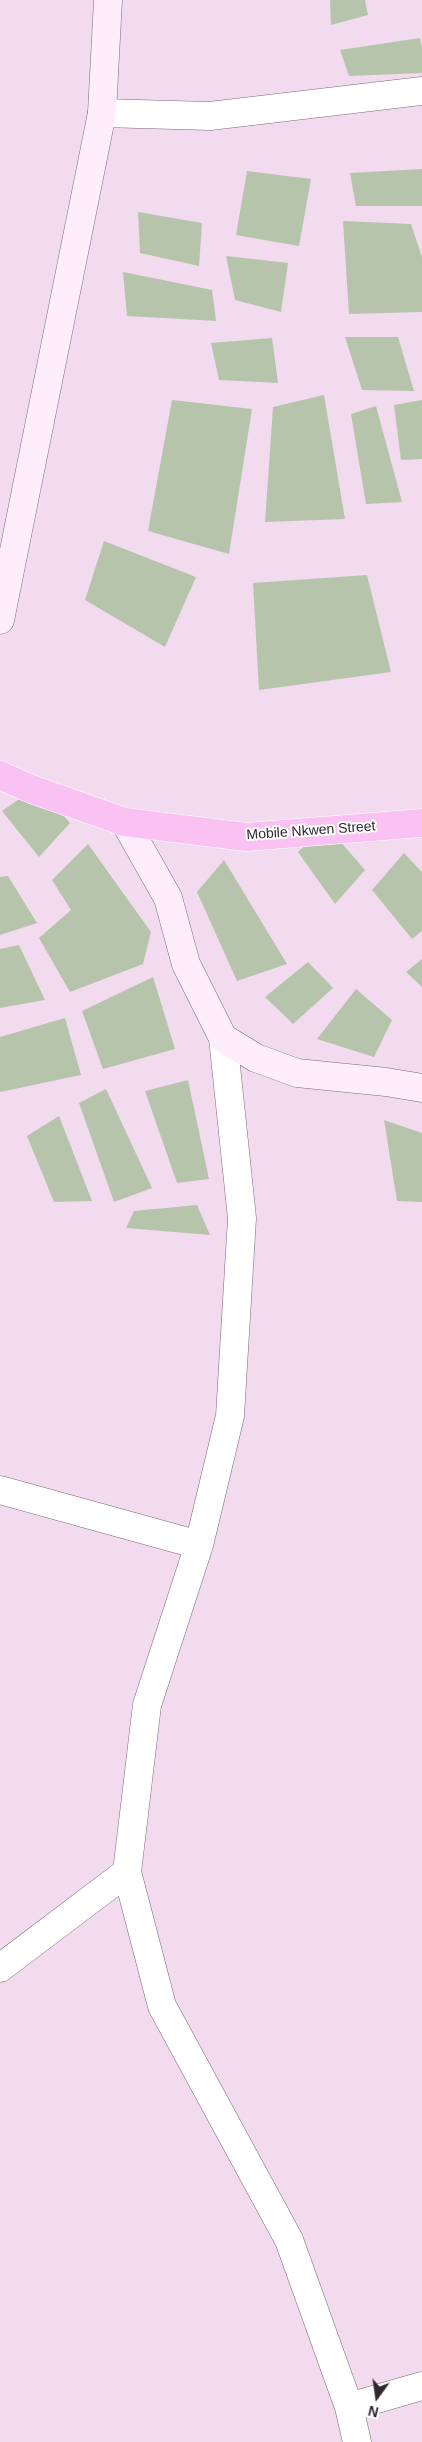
<!DOCTYPE html>
<html>
<head>
<meta charset="utf-8">
<style>
	body { margin:0 }
	#map { position:relative; width:422px; height:2442px; overflow:hidden; background:#f2daef; font-family:Arial,sans-serif }
	canvas { display:block }
	.north { position:absolute; left:352px; top:2372px; width:50px; height:50px; -webkit-text-stroke:4px #fff; paint-order:stroke; rotate:194deg; font-size:14px; font-weight:700; line-height:20px; text-align:center; color:#312830 }
	.north::after { content:''; display:block; margin:auto; width:18px; height:22px; background:#312830; clip-path:polygon(50% 0,100% 100%,50% 72%,0 100%) }
</style>
</head>
<body>
<div id="map">
<canvas width="422" height="2442"></canvas>
<div class="north">N</div>
</div>
<script>
const g = document.querySelector('canvas').getContext('2d');
g.lineJoin = 'round';
function fillPath(path, color) { g.fillStyle = color; g.fill(path, 'evenodd'); }
const poly = rows => new Path2D(rows.map(r => 'M' + r).join(''));
function strokePath(path, color, width, dash) { g.strokeStyle = color; g.lineWidth = width; g.lineCap = dash ? 'butt' : 'round'; g.setLineDash(dash || []); g.stroke(path); }
function write(font, color, halo, rows, align = 'center') {
  g.font = font + ' Arial,sans-serif'; g.lineWidth = 4; g.setLineDash([]); g.textBaseline = 'middle'; g.strokeStyle = halo; g.fillStyle = color; for (const [text, x, y, turn = 0] of rows) {
    g.save(); g.translate(x, y); g.rotate((+turn || 0) * Math.PI / 180); g.textAlign = isNaN(turn) ? turn : align; if (halo) g.strokeText(text, 0, 0); g.fillText(text, 0, 0); g.restore();
  }
}
fillPath(poly([
	[330,0,365,0,368,15,331,25],
	[420,38,422,48,422,73,349,76,340,50],
	[422,169,422,206,356,206,350,173],
	[247,171,311,179,299,246,236,235],
	[138,212,202,223,199,266,140,253],
	[343,221,411,224,422,257,422,312,349,314],
	[226,256,288,263,281,312,235,300],
	[123,272,212,290,216,321,127,316],
	[345,337,398,337,414,391,362,390],
	[272,338,278,383,219,380,211,343],
	[324,395,345,519,265,522,273,407],
	[172,400,252,409,229,554,148,531],
	[422,400,422,459,401,460,394,405],
	[376,406,402,502,366,504,351,414],
	[104,541,196,577,165,647,85,600],
	[367,575,391,672,259,690,253,583],
	[38,786,70,823,39,857,2,811],
	[326,825,365,870,335,904,298,852],
	[88,844,151,932,143,964,70,992,39,938,71,910,52,880],
	[404,853,422,872,422,931,412,939,372,890],
	[224,860,287,964,237,981,197,892],
	[8,876,37,923,0,935,0,877],
	[19,945,45,1000,0,1008,0,949],
	[422,959,422,987,406,972],
	[308,962,333,988,293,1024,265,997],
	[153,977,175,1049,103,1069,82,1011],
	[356,989,392,1020,374,1057,317,1039],
	[65,1018,81,1075,0,1092,0,1037],
	[188,1080,209,1179,177,1183,145,1091],
	[106,1089,152,1188,114,1202,79,1103],
	[59,1116,92,1201,54,1202,27,1136],
	[384,1120,422,1133,422,1202,397,1201],
	[197,1205,210,1235,126,1228,134,1211]
]), '#b7c4ac');
const street = poly([
	[102,113,210,116,422,91],
	[223,1038,242,1218,230,1416,199,1545,147,1705,127,1872,162,2006,289,2240,349,2407,357,2442],
	[0,1490,199,1545],
	[0,1968,127,1872],
	[349,2407,422,2386]
]);
const secondary = poly([
	[0,620,102,113,108,0],
	[125,822,168,898,186,964,223,1038,256,1058,297,1073,386,1082,422,1088]
]);
const highway = poly([
	[0,775,31,789,125,822,246,837,422,823]
]);
strokePath(street, '#7d697b', 29);
strokePath(secondary, '#7d697b', 29);
strokePath(highway, '#fff', 29);
strokePath(street, '#fff', 28);
strokePath(secondary, '#feedfb', 28);
strokePath(highway, '#fac2f3', 28);
write('14px', '#312830', '#fff', [
	["Mobile Nkwen Street",311,831,-4]
]);
</script>
</body>
</html>
